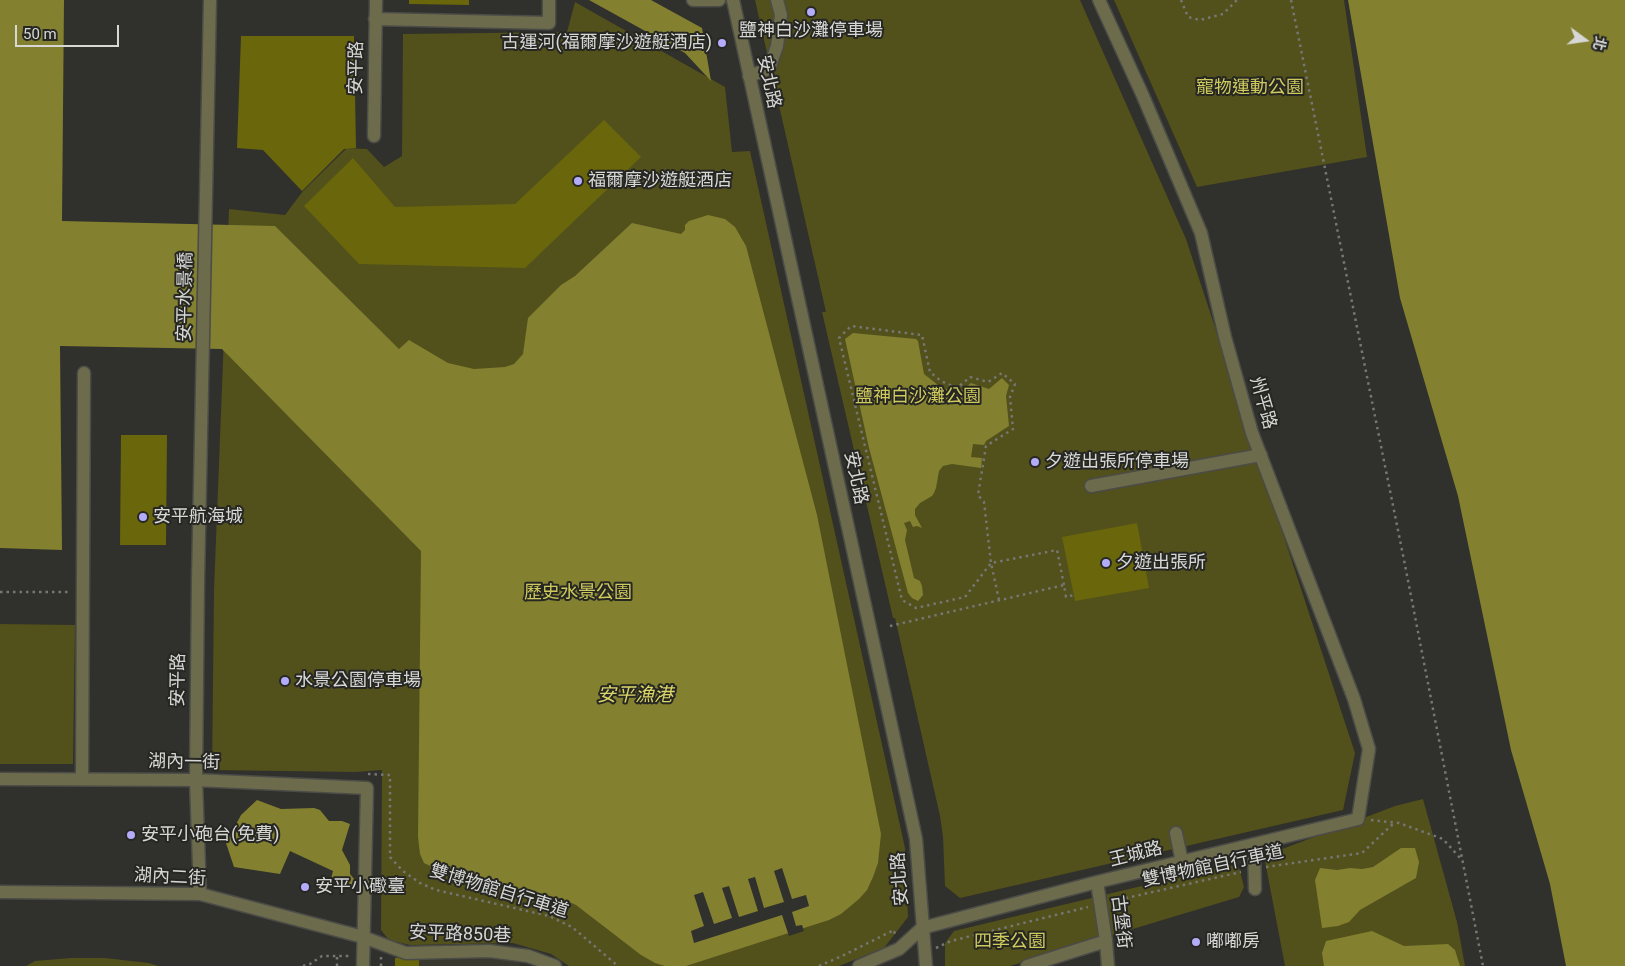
<!DOCTYPE html>
<html>
<head>
<meta charset="utf-8">
<style>
	body { margin:0 }
	#map { position:relative; width:1625px; height:966px; overflow:hidden; background:#30302c; font-family:Roboto,"Noto Sans TC",sans-serif }
	canvas { display:block }
	.north { position:absolute; left:1560px; top:15px; width:50px; height:50px; -webkit-text-stroke:4px #262623; paint-order:stroke; rotate:104deg; font-size:14px; font-weight:700; line-height:20px; text-align:center; color:#d7d7d5 }
	.north::after { content:''; display:block; margin:auto; width:18px; height:22px; background:#d7d7d5; clip-path:polygon(50% 0,100% 100%,50% 72%,0 100%) }
	.scale { position:absolute; left:15px; top:25px; width:104px; height:22px; box-sizing:border-box; border:2px solid #d7d7d5; border-top:0; padding-left:6px; font-size:15px; line-height:18px; white-space:nowrap; color:#d7d7d5; -webkit-text-stroke:4px #262623; paint-order:stroke }
</style>
</head>
<body>
<div id="map">
<canvas width="1625" height="966"></canvas>
<div class="north">北</div>
<div class="scale">50 m</div>
</div>
<script>
const g = document.querySelector('canvas').getContext('2d');
g.lineJoin = 'round';
function fillPath(path, color) { g.fillStyle = color; g.fill(path, 'evenodd'); }
const poly = rows => new Path2D(rows.map(r => 'M' + r).join(''));
function strokePath(path, color, width, dash) { g.strokeStyle = color; g.lineWidth = width; g.lineCap = dash ? 'butt' : 'round'; g.setLineDash(dash || []); g.stroke(path); }
function write(font, color, halo, rows, align = 'center') {
  g.font = font + ' Roboto,"Noto Sans TC",sans-serif'; g.lineWidth = 4; g.setLineDash([]); g.textBaseline = 'middle'; g.strokeStyle = halo; g.fillStyle = color; for (const [text, x, y, turn = 0] of rows) {
    g.save(); g.translate(x, y); g.rotate((+turn || 0) * Math.PI / 180); g.textAlign = isNaN(turn) ? turn : align; if (halo) g.strokeText(text, 0, 0); g.fillText(text, 0, 0); g.restore();
  }
}
fillPath(poly([
	[478,956,521,960,519,966,419,966,419,958]
]), '#38382e');
fillPath(poly([
	[755,0,1080,0,1186,239,1355,753,1343,810,960,898,945,886,943,837,940,816,895,618,893,618,822,312,826,312],
	[1114,0,1344,0,1367,157,1197,187],
	[575,2,725,87,732,152,750,151,905,848,908,917,884,948,839,966,569,966,551,954,513,943,410,945,389,940,381,930,382,770,355,772,212,770,214,590,229,209,285,215,303,191,347,148,367,149,384,167,402,156,403,34,567,32],
	[0,624,75,625,73,764,0,764],
	[1423,799,1457,922,1465,966,1285,966,1264,856,1395,806],
	[1229,865,1239,868,1244,887,1239,897,1010,966,945,966,945,943,954,931],
	[71,958,105,958,149,963,158,966,26,966,35,961]
]), '#52501b');
fillPath(poly([
	[0,0,64,0,62,221,275,226,399,349,409,340,448,363,474,369,505,367,514,364,523,354,528,318,561,285,575,276,632,223,681,234,685,230,685,225,689,221,708,215,725,219,735,227,746,246,817,515,881,834,878,863,873,877,867,890,859,899,841,914,829,920,686,966,665,966,655,963,641,955,576,905,563,899,441,871,424,863,420,854,418,837,421,551,222,349,60,346,62,550,0,548],
	[589,0,651,0,702,28,711,81,685,53],
	[1348,0,1625,0,1625,966,1566,966,1550,884,1511,750,1458,496,1400,298],
	[853,333,916,339,918,341,924,374,938,385,957,394,971,383,989,389,1002,378,1009,385,1006,396,1009,426,986,441,984,445,973,444,971,457,982,458,981,468,952,464,943,466,939,471,936,488,934,493,932,496,920,503,915,509,915,515,922,528,917,526,913,527,910,521,904,523,907,530,905,540,914,578,920,581,922,586,923,595,918,601,912,598,908,593,869,448,845,339],
	[257,800,281,809,314,808,320,810,329,821,342,821,350,824,342,850,350,865,350,874,355,880,353,886,331,879,333,871,290,851,280,874,234,867,226,843,241,815],
	[1401,848,1415,848,1419,862,1416,878,1360,910,1349,922,1338,926,1322,928,1315,880,1320,868,1337,870,1350,868,1362,869,1373,867],
	[1372,931,1404,946,1448,944,1455,950,1460,966,1324,966,1322,953,1326,941]
]), '#838030');
fillPath(poly([
	[782,868,792,899,806,895,809,906,792,912,796,926,802,925,804,931,789,936,782,915,694,943,691,931,704,926,694,895,703,892,714,924,732,918,722,888,729,886,739,917,758,911,748,879,755,877,764,908,784,902,774,871]
]), '#30302c');
fillPath(poly([
	[409,0,469,0,469,5,409,4],
	[241,36,354,36,356,148,344,149,302,191,263,150,237,148],
	[604,120,641,157,525,268,359,264,304,206,353,158,395,207,515,204],
	[121,435,167,435,166,545,120,545],
	[1137,523,1149,588,1075,601,1062,537],
	[395,958,419,958,419,966,395,966]
]), '#6a660c');
const minor = poly([
	[693,0,719,0],
	[733,0,916,839,926,966],
	[375,19,549,23,549,0],
	[749,76,769,69,777,46,781,15,777,0],
	[374,136,376,0],
	[1091,486,1261,455],
	[0,779,196,780,367,788,363,966],
	[82,779,84,373],
	[1176,833,1182,862],
	[1254,844,1255,889],
	[1097,882,1106,941,1108,966],
	[0,892,200,894,363,937,406,953,489,951,528,956,555,966],
	[200,894,196,780,198,581,210,0],
	[859,966,899,949,922,928,1097,882,1358,819,1369,749,1354,699,1252,433,1225,337,1201,233,1143,96,1099,0],
	[1027,966,1106,941]
]);
strokePath(minor, '#4b4b47', 15);
strokePath(poly([
	[1181,0,1188,17,1200,20,1223,14,1237,0],
	[1291,0,1404,560,1483,966],
	[0,592,71,592],
	[999,600,991,563,984,502,978,495,986,446,1013,429,1010,397,1015,384,1002,373,988,382,970,377,957,388,941,381,930,372,922,335,851,326,839,338,902,600,916,608,965,597,991,563,1057,550,1064,585],
	[890,626,1064,585,1066,597,1074,595],
	[368,774,390,775,390,857,403,871,420,883,436,890,549,916,572,927,618,966],
	[1371,820,1399,823,1443,839,1461,859],
	[1266,867,1362,853,1394,823],
	[1113,901,1241,872],
	[936,948,951,941,1088,907],
	[303,966,310,964,322,956,351,956],
	[337,966,337,956],
	[381,966,381,956],
	[819,966,842,956,894,930,895,935]
]), '#767673', 2.5, [2.5, 4]);
strokePath(minor, '#6c6b4c', 12);
for (const [x, y, r, color] of [
	[811,12,5,"#b3adf9"],
	[722,43,5,"#b3adf9"],
	[578,181,5,"#b3adf9"],
	[1035,462,5,"#b3adf9"],
	[143,517,5,"#b3adf9"],
	[1106,563,5,"#b3adf9"],
	[285,681,5,"#b3adf9"],
	[131,835,5,"#b3adf9"],
	[305,887,5,"#b3adf9"],
	[1196,942,5,"#b3adf9"]
]) { const dot = new Path2D(); dot.arc(x, y, r, 0, 2 * Math.PI); g.fillStyle = color; g.fill(dot); strokePath(dot, '#262623', 2); }
write('18px', '#d7d7d5', '#262623', [
	["鹽神白沙灘停車場",811,31,"center"],
	["古運河(福爾摩沙遊艇酒店)",712,43,"right"],
	["福爾摩沙遊艇酒店",588,181],
	["夕遊出張所停車場",1045,462],
	["安平航海城",153,517],
	["夕遊出張所",1116,563],
	["水景公園停車場",295,681],
	["安平小砲台(免費)",141,835],
	["安平小礮臺",315,887],
	["嘟嘟房",1206,942]
], 'left');
write('18px', '#d7d7d5', '#262623', [
	["安平路",357,68,-89],
	["安北路",768,82,78],
	["安平水景橋",186,297,-89],
	["州平路",1262,403,74],
	["安北路",855,478,78],
	["安平路",179,680,-89],
	["湖內一街",184,763,1],
	["王城路",1136,855,-14],
	["雙博物館自行車道",1213,867,-12],
	["湖內二街",170,878,3],
	["安北路",901,879,-94],
	["雙博物館自行車道",499,892,17],
	["古堡街",1120,922,83],
	["安平路850巷",460,935,2]
]);
write('18px', '#ceca5c', '#262623', [
	["寵物運動公園",1250,88],
	["鹽神白沙灘公園",918,397],
	["歷史水景公園",578,593],
	["四季公園",1010,942]
]);
write('italic 19px', '#dad668', '#262623', [
	["安平漁港",635,696]
]);
</script>
</body>
</html>
